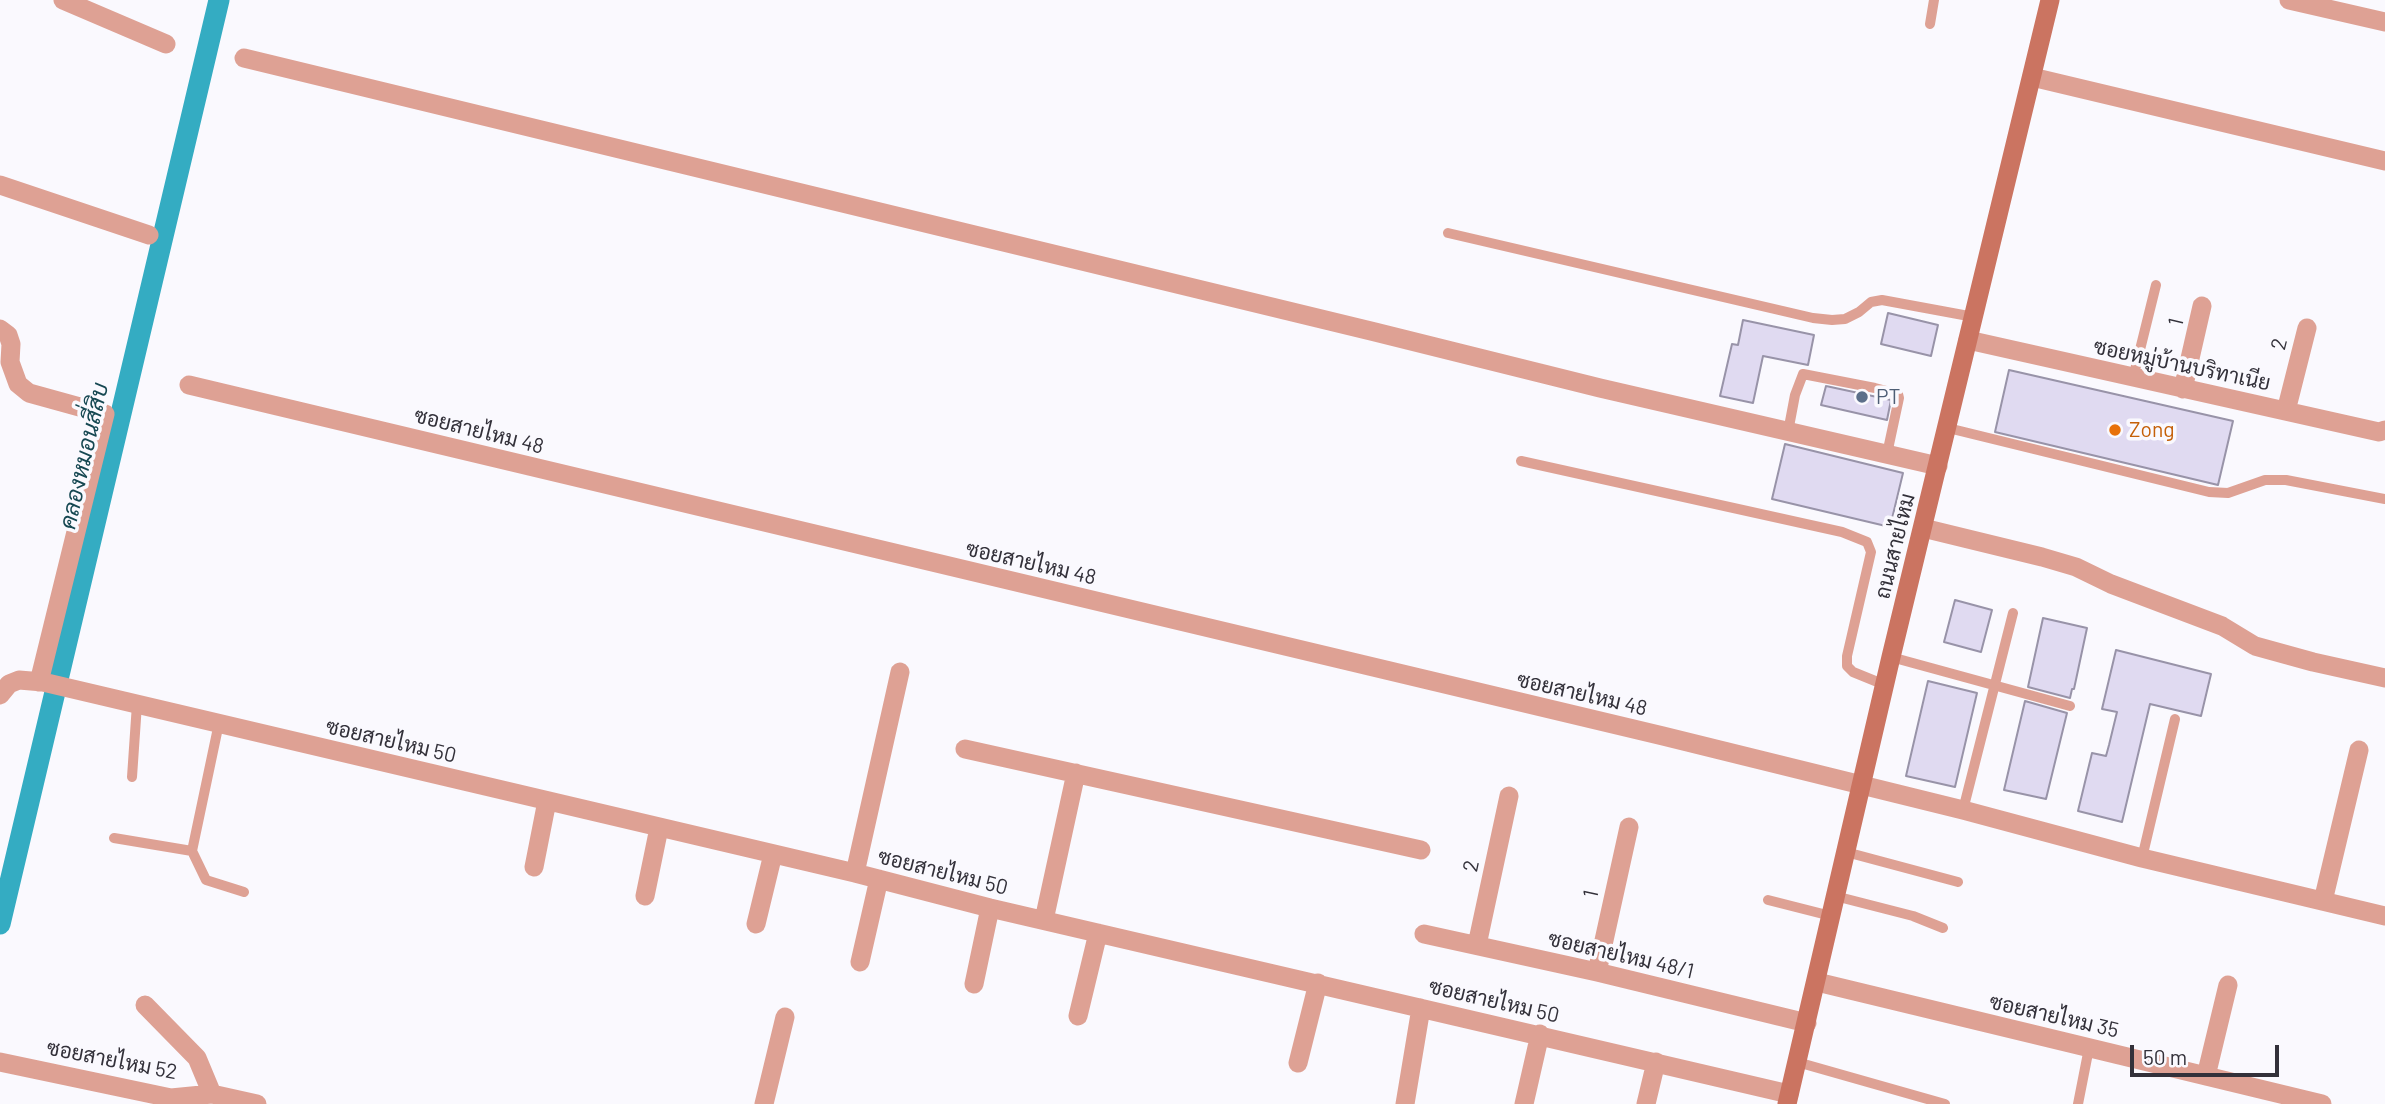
<!DOCTYPE html>
<html>
<head>
<meta charset="utf-8">
<style>
	body { margin:0 }
	#map { position:relative; width:2385px; height:1104px; overflow:hidden; background:#faf9fe; font-family:Barlow,sans-serif }
	canvas { display:block }
	.scale { position:absolute; left:2130px; top:1045px; width:149px; height:32px; box-sizing:border-box; border:4px solid #33313a; border-top:0; padding-left:9px; font-size:21px; line-height:24px; white-space:nowrap; color:#33313a; -webkit-text-stroke:5px #faf9fe; paint-order:stroke }
</style>
</head>
<body>
<div id="map">
<canvas width="2385" height="1104"></canvas>
<div class="scale">50 m</div>
</div>
<script>
const g = document.querySelector('canvas').getContext('2d');
g.lineJoin = 'round';
const poly = rows => new Path2D(rows.map(r => 'M' + r).join(''));
function strokePath(path, color, width, dash) { g.strokeStyle = color; g.lineWidth = width; g.lineCap = dash ? 'butt' : 'round'; g.setLineDash(dash || []); g.stroke(path); }
function fillPath(path, color) { g.fillStyle = color; g.fill(path, 'evenodd'); }
function write(font, color, halo, rows, align = 'center') {
  g.font = font + ' Barlow,Sarabun,sans-serif'; g.lineWidth = 7; g.setLineDash([]); g.textBaseline = 'middle'; g.strokeStyle = halo; g.fillStyle = color; for (const [text, x, y, turn = 0] of rows) {
    g.save(); g.translate(x, y); g.rotate((+turn || 0) * Math.PI / 180); g.textAlign = isNaN(turn) ? turn : align; if (halo) g.strokeText(text, 0, 0); g.fillText(text, 0, 0); g.restore();
  }
}
strokePath(poly([
	[0,924,219,0]
]), '#34acc2', 21);
const building = poly([
	[1888,313,1938,325,1931,356,1881,344,1888,313],
	[1743,320,1814,335,1808,365,1763,356,1753,403,1720,396,1732,344,1738,345,1743,320],
	[2009,370,2233,421,2218,485,1995,432,2009,370],
	[1826,386,1891,400,1887,420,1821,405,1826,386],
	[1785,444,1903,473,1890,527,1772,499,1785,444],
	[1955,600,1992,610,1981,652,1944,642,1955,600],
	[2043,618,2087,628,2074,689,2072,689,2070,698,2028,687,2043,618],
	[2116,650,2211,674,2201,716,2150,704,2122,822,2078,811,2092,753,2106,756,2109,745,2117,712,2102,709,2116,650],
	[1928,681,1977,693,1955,787,1906,776,1928,681],
	[2025,701,2067,713,2046,799,2004,790,2025,701]
]);
fillPath(building, '#e0daf1');
strokePath(building, '#9893a8', 2);
strokePath(poly([
	[1930,24,1934,0],
	[1448,233,1813,318,1832,320,1845,319,1859,312,1871,302,1882,300,1974,317],
	[2133,378,2156,285],
	[1948,428,2209,492,2228,493,2265,480,2286,480,2385,499],
	[1788,432,1795,395,1803,374,1875,388,1898,394,1899,398,1887,454],
	[1521,461,1842,532,1867,542,1871,552,1847,656,1847,666,1853,672,1885,685],
	[1891,657,2070,706],
	[132,777,137,704],
	[1963,810,2013,613],
	[114,838,192,851,219,723],
	[192,851,206,880,244,892],
	[1846,852,1958,882],
	[2142,858,2175,719],
	[1835,896,1913,916,1943,928],
	[1768,900,1831,916],
	[1797,1062,1945,1104],
	[2078,1104,2089,1048]
]), '#dea194', 10);
strokePath(poly([
	[63,0,166,44],
	[2289,0,2385,22],
	[244,58,1375,332,1600,388,1938,466],
	[2032,77,2385,161],
	[0,185,149,235],
	[0,329,8,335,11,344,10,362,18,384,29,393,105,414,39,682],
	[1968,340,2379,432,2385,430],
	[189,385,1663,736,1963,810,2142,858,2385,916],
	[2183,389,2202,306],
	[2286,411,2307,328],
	[1923,528,2042,557,2076,567,2111,584,2222,626,2255,646,2313,662,2385,678],
	[0,695,9,684,19,680,43,682,855,873,990,908,1789,1094],
	[965,749,1421,850],
	[534,867,547,801],
	[855,873,900,672],
	[645,896,659,828],
	[2323,901,2359,750],
	[1044,920,1076,773],
	[756,924,773,854],
	[1424,934,1597,972,1807,1023],
	[1477,945,1509,796],
	[860,962,879,879],
	[1597,972,1629,827],
	[1817,982,2322,1104],
	[974,984,990,908],
	[145,1005,197,1058,212,1094],
	[1078,1016,1098,933],
	[0,1062,171,1098,212,1094,257,1104],
	[1298,1063,1318,983],
	[2206,1076,2228,985],
	[764,1104,785,1017],
	[1405,1104,1421,1008],
	[1524,1104,1540,1034],
	[1646,1104,1656,1062]
]), '#dea194', 19);
strokePath(poly([
	[1787,1104,1891,657,2050,0]
]), '#cb7461', 19);
for (const [x, y, r, color] of [
	[1862,397,7,"#5c6f8a"],
	[2115,430,7,"#e8710a"]
]) { const dot = new Path2D(); dot.arc(x, y, r, 0, 2 * Math.PI); g.fillStyle = color; g.fill(dot); strokePath(dot, '#faf9fe', 2.5); }
write('21px', '#33313a', '#faf9fe', [
	["1",2176,322,-77],
	["2",2279,344,-76],
	["ซอยหมู่บ้านบริทาเนีย",2182,365,12],
	["ซอยสายไหม 48",479,431,14],
	["ถนนสายไหม",1895,546,-76],
	["ซอยสายไหม 48",1031,563,13],
	["ซอยสายไหม 48",1582,694,13],
	["ซอยสายไหม 50",391,741,13],
	["2",1471,866,-78],
	["ซอยสายไหม 50",943,872,14],
	["1",1591,894,-78],
	["ซอยสายไหม 48/1",1621,955,13],
	["ซอยสายไหม 50",1494,1001,13],
	["ซอยสายไหม 35",2054,1016,13],
	["ซอยสายไหม 52",112,1060,11]
]);
write('21px', '#4e5e75', '#faf9fe', [
	["PT",1876,397]
], 'left');
write('21px', '#c56008', '#faf9fe', [
	["Zong",2129,430]
], 'left');
write('italic 23px', '#164852', '#faf9fe', [
	["คลองหมอนสี่สิบ",84,456,-77]
]);
</script>
</body>
</html>
